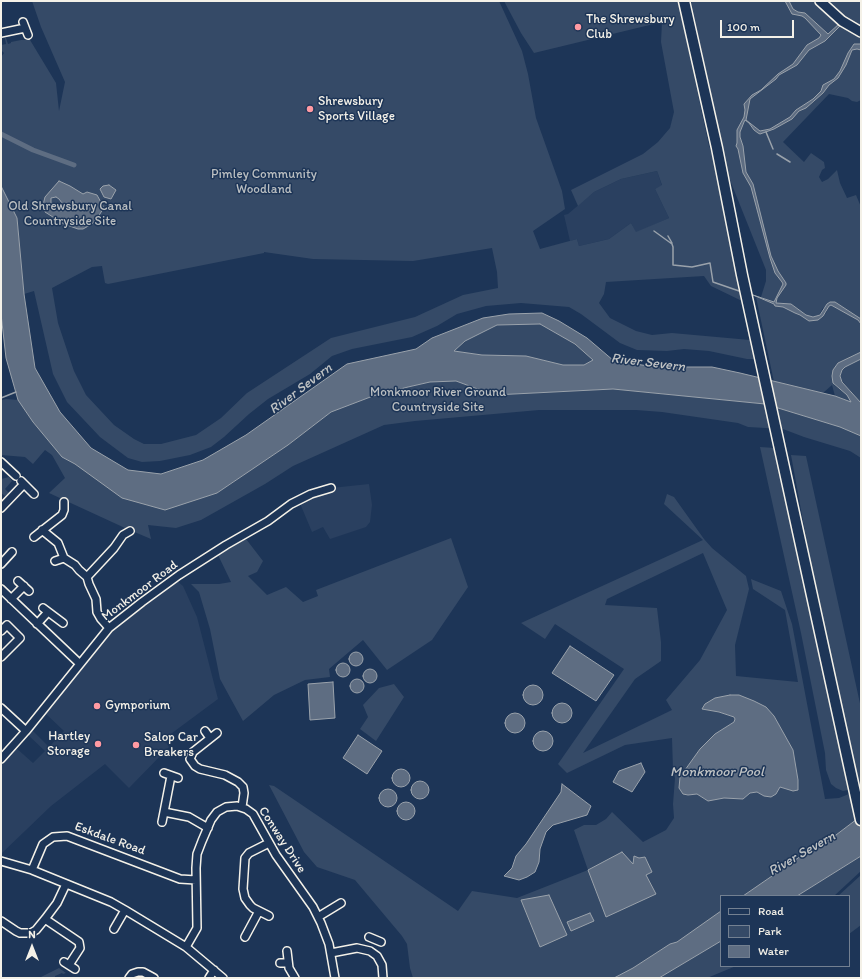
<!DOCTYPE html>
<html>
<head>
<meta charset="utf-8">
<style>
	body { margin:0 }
	#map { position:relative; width:862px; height:979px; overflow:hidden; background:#1d3557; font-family:Itim,sans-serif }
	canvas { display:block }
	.frame { position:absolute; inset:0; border:2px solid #f4f1e8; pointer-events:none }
	.legend { position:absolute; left:720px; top:895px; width:130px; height:72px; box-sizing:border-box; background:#1d3557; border:1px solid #738091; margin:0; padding:5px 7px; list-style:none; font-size:12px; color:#f4f1e8 }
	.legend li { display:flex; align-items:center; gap:8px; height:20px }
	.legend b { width:20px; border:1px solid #738091 }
	.north { position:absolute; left:12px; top:927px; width:40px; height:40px; -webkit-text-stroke:3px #1d3557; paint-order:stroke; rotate:0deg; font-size:11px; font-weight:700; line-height:16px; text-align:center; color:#f4f1e8 }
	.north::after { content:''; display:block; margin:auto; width:14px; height:18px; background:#f4f1e8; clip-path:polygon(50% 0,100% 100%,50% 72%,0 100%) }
	.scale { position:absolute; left:720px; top:20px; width:74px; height:18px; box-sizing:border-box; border:2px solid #f4f1e8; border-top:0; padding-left:5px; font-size:12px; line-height:14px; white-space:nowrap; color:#f4f1e8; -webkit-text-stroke:3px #1d3557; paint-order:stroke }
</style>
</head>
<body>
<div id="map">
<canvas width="862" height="979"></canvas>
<div class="frame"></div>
<ul class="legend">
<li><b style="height:5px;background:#1d3557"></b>Road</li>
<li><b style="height:11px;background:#354a67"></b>Park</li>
<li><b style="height:11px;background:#5e6d82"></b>Water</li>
</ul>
<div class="north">N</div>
<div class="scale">100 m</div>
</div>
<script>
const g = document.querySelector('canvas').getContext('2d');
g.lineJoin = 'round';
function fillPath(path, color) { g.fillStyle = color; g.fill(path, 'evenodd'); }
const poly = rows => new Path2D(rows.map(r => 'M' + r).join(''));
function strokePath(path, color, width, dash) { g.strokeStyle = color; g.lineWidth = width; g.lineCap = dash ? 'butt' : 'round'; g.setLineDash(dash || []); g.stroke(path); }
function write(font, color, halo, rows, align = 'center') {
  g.font = font + ' Itim,sans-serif'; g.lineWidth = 3; g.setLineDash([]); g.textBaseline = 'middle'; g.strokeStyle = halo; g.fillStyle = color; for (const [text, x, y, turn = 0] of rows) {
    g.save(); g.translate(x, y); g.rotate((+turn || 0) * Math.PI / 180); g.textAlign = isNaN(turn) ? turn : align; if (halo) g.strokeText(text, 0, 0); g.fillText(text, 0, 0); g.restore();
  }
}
fillPath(poly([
	[657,171,662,186,655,189,669,218,636,233,631,223,609,239,579,246,577,239,570,241,564,215,568,214,594,192,621,179],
	[369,484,372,505,370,522,366,527,330,539,323,527,312,532,299,501,331,488],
	[177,581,183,586,197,617,218,699,164,739,169,747,129,788,105,764,51,806,1,854,1,762,15,747,33,763,45,751,27,734,32,730,49,747,64,731,46,714,86,664,97,649,113,630]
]), '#2a4060');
fillPath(poly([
	[32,1,499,1,522,51,528,74,536,118,562,191,565,209,533,231,540,249,577,239,579,246,609,239,631,223,636,232,669,218,655,189,662,185,657,171,621,179,594,192,578,206,571,190,643,154,658,142,670,128,674,112,661,42,662,22,534,53,521,33,504,1,678,1,709,146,712,153,742,301,711,286,704,276,606,282,604,294,599,303,610,318,636,331,652,335,672,333,750,340,755,359,747,359,709,351,684,349,667,351,637,350,620,343,581,314,569,307,521,303,486,306,457,314,437,326,412,337,352,349,332,356,310,374,268,399,249,414,224,437,211,447,190,455,160,461,142,462,128,458,100,437,67,402,53,374,34,291,24,294,17,218,1,186,1,57,4,53,1,50,1,45,6,44,5,38,6,38,8,44,11,43,11,42,21,40,30,40,56,83,59,111,65,82,41,27],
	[492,248,497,272,498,288,463,295,415,317,331,338,247,393,221,418,196,435,161,444,144,444,134,439,114,425,86,395,74,371,58,323,52,288,92,267,102,266,105,283,108,284,264,253,264,252,313,259,413,261],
	[691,1,815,1,823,10,840,23,861,35,861,100,857,102,852,101,848,98,829,94,783,142,804,162,811,153,824,162,825,168,822,170,819,177,822,182,828,179,837,170,840,183,847,198,856,195,861,207,861,319,835,302,823,308,819,315,813,317,806,315,791,304,776,303,761,297,766,281,766,270,728,175],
	[823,1,861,1,861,28,843,17],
	[756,297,774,304,776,306,783,307,795,313,800,315,807,320,826,313,829,306,831,305,858,320,861,324,861,352,838,363,834,385,847,395,851,402,835,396,832,385,823,393,774,382],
	[540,324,575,344,593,360,584,365,563,365,526,356,482,355,454,351,465,341,497,325],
	[861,359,861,403,842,381,840,376,842,370,845,367],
	[456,381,494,395,613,389,765,404,840,427,861,436,861,458,850,451,804,437,783,429,748,427,738,423,662,412,636,410,539,410,415,421,384,425,293,466,265,484,201,520,176,528,148,525,151,539,125,528,49,493,65,478,52,455,45,450,33,464,25,457,1,455,1,400,6,399,18,400,33,422,62,457,75,464,217,493,288,445,331,412,373,396,408,387,430,382],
	[760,447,775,448,821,655,848,790,843,791,836,788,831,784,826,770,825,753,801,633],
	[791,455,806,456,861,708,861,783,859,785,812,570],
	[9,477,12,481,5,489,9,493,5,496,1,493,1,479],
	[667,494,674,497,704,539,712,548,746,576,749,589,735,645,736,676,798,682,785,610,753,589,751,579,781,591,792,624,825,799,839,798,861,789,861,816,832,838,801,856,743,896,721,896,721,911,677,943,670,944,633,968,614,978,413,978,410,968,407,944,402,936,355,880,317,867,304,852,269,785,274,786,458,911,472,891,517,898,588,870,574,830,584,825,596,825,606,819,612,812,643,842,666,830,674,818,673,804,675,778,673,770,672,738,625,745,567,773,558,764,624,669,555,624,545,639,521,623,703,540,664,504],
	[703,553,727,610,700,660,666,700,672,710,583,753,635,679,661,661,661,642,657,608,605,605,607,599],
	[766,707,774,716,793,750,798,780,786,789,780,787,776,794,764,796,757,792,750,793,743,799,724,798,708,801,697,794,688,795,680,777,700,749,715,734,734,722,735,719,734,717,719,712,703,709],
	[451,538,468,587,432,640,387,670,363,640,329,669,330,677,305,680,274,695,243,721,220,679,210,629,199,592,191,584,219,584,231,582,218,555,246,539,263,561,257,572,248,576,267,595,286,587,303,602,318,596,316,590],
	[394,684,404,697,376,741,360,729,368,717,363,705,379,688],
	[861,856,861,871,834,896,797,896],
	[861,875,861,925,849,934,849,896,838,896],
	[721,941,721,966,736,966,707,978,659,978],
	[59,968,66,973,63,974,62,973,55,976,55,978,39,978]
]), '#354a67');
const water = poly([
	[785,1,789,1,793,9,798,12,805,13,828,34,840,23,842,24,825,41,809,50,797,65,779,75,776,79,750,99,746,120,760,131,770,129,790,117,796,110,813,99,821,91,823,85,834,79,840,71,848,53,854,44,861,44,861,50,857,49,852,50,846,65,838,78,829,85,823,93,806,108,799,111,792,119,774,129,760,134,758,133,754,130,749,123,745,120,744,122,740,132,740,137,743,146,746,172,753,184,771,256,778,271,786,283,786,285,777,298,776,303,791,304,806,315,813,317,820,315,827,304,830,302,835,302,861,319,861,324,858,320,831,305,829,306,823,316,818,320,809,321,800,315,795,313,783,307,775,306,774,304,753,295,774,302,783,284,782,282,775,273,770,258,751,187,743,173,738,149,736,146,737,143,737,130,744,117,745,110,744,104,752,95,761,90,778,74,793,64,807,45,819,38,821,35,805,18,802,16,792,14,785,1],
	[59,181,70,186,83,194,87,192,97,195,103,206,103,209,98,217,92,224,83,229,78,229,64,224,45,212,43,205,45,197,59,181],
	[56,197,59,199,62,203,63,210,61,211,51,204,51,198,56,197],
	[109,185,116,190,111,199,104,197,100,189,103,186,109,185],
	[1,186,17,218,24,294,35,368,60,412,91,448,128,470,161,474,203,460,246,435,347,364,416,349,432,338,483,318,509,314,542,313,559,321,587,338,614,361,656,367,712,367,740,373,835,396,851,402,847,395,833,383,832,376,833,370,838,363,861,352,861,359,845,367,842,370,840,376,842,382,861,403,861,436,840,427,765,404,613,389,494,395,456,381,430,382,408,387,373,396,331,412,288,445,217,493,165,510,122,498,75,464,62,457,33,422,18,400,6,358,1,314,1,186],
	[540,324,575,344,593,360,584,365,563,365,526,356,482,355,454,351,465,341,497,325,540,324],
	[570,646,614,675,596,701,552,673,570,646],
	'349 659a7 7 0 1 1 14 0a7 7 0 1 1-14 0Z',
	'336 670a7 7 0 1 1 14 0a7 7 0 1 1-14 0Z',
	'363 676a7 7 0 1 1 14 0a7 7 0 1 1-14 0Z',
	'350 686a7 7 0 1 1 14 0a7 7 0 1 1-14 0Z',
	[333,682,335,718,310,720,308,684,333,682],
	'523 695a10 10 0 1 1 20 0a10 10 0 1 1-20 0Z',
	[730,695,739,695,754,701,766,707,774,716,793,750,798,780,798,790,793,791,780,787,776,794,771,797,764,796,757,792,750,793,743,799,724,798,708,801,697,794,688,795,683,794,679,788,680,777,700,749,715,734,734,722,735,719,734,717,719,712,702,709,705,704,715,698,730,695],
	'552 713a10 10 0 1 1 20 0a10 10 0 1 1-20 0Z',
	'505 723a10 10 0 1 1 20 0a10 10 0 1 1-20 0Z',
	'533 741a10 10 0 1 1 20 0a10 10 0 1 1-20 0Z',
	[358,735,382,751,367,774,343,758,358,735],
	[641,763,645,772,632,792,613,782,619,771,641,763],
	'392 778a9 9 0 1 1 18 0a9 9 0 1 1-18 0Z',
	'411 790a9 9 0 1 1 18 0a9 9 0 1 1-18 0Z',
	[562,784,591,806,587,815,553,825,546,832,540,849,539,862,535,872,527,877,519,880,504,876,512,868,516,856,526,844,561,792,562,784],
	'379 798a9 9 0 1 1 18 0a9 9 0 1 1-18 0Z',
	'397 811a9 9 0 1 1 18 0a9 9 0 1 1-18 0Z',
	[861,816,861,856,797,896,743,896,801,856,832,838,861,816],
	[622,852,633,864,634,856,639,858,645,857,652,872,646,875,656,894,606,917,588,870,622,852],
	[549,895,567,935,540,947,521,900,549,895],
	[721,911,721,941,659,978,614,978,633,968,670,944,677,942,721,911],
	[590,913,594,921,571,931,567,922,590,913]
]);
fillPath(water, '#5e6d82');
strokePath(water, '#9aa2ab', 1);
strokePath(poly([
	[766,132,773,149],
	[777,154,790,162],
	[654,231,672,244,673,247,673,265,692,267,710,263,713,282,742,292],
	[668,236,672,243],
	[1,398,16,392]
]), '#9aa2ab', 1.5);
strokePath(poly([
	[1,134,33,150,74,165]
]), '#5e6d82', 5);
const minor = poly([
	[23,22,28,35],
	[1,33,25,28],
	[1,462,16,476],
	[21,481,34,494],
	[1,508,24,484],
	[42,530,58,543,64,558,75,565,79,570,87,577,89,584,96,599,97,612,101,619,109,628],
	[34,537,62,515,64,510,64,502],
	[55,561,64,558],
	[1,564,12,552],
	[87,577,114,548,123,535,130,531],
	[18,581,29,591],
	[1,589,80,664],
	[11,599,24,586],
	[43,608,63,623],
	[37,624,48,612],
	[1,631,7,625,20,638,1,657],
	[1,708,26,731],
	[205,731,210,738],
	[217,733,193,752,190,759,195,766,200,769,225,775,238,782,243,787,244,793,242,807],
	[1,759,26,731,109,628,142,602,179,575,226,545,268,521,291,504,311,494,331,488],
	[164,773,178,778],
	[171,776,164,812,189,817,208,828],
	[162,822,164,812],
	[1,861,32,870,111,902,125,910,186,947,223,978],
	[32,870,43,844,53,837,67,836,180,879,196,880],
	[269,916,253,908,250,905,245,898,243,889,245,858,249,853,269,843],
	[318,917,341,903],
	[45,919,79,942,80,948,69,965],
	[1,921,16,931,20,933,31,933,36,930,45,919,57,903,66,884],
	[114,929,125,910],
	[245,937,259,911],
	[369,937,381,942],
	[186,947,197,928,196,868,197,854,202,841,211,820,217,812,226,807,237,806,246,809,253,814,276,855,313,907,321,923,329,944,335,978],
	[287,951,289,968,295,978],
	[331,953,357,948,370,951,377,956,382,965,383,978],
	[64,962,75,969],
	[280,963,288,963],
	[129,978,132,974,138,972,143,972,154,978],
	[209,978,214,970]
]);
const major = poly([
	[820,1,842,21,861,32]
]);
const highway = poly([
	[684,1,717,148,742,275,861,820]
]);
strokePath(minor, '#f4f1e8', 10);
strokePath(major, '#f4f1e8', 12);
strokePath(highway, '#f4f1e8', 13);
strokePath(minor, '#1d3557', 7);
strokePath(major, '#1d3557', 9);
strokePath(highway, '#1d3557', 10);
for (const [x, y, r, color] of [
	[578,27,4,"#ff9aa2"],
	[310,109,4,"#ff9aa2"],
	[97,706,4,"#ff9aa2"],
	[98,744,4,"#ff9aa2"],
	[136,745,4,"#ff9aa2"]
]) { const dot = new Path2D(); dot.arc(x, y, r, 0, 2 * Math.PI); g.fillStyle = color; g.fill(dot); strokePath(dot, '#1d3557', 1.5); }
write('13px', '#f4f1e8', '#1d3557', [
	["The Shrewsbury",586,20],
	["Club",586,35],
	["Shrewsbury",318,102],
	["Sports Village",318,117],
	["Gymporium",105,706],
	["Hartley",90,737,"right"],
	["Storage",90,752,"right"],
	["Salop Car",144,738],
	["Breakers",144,753]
], 'left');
write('13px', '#bbbfc1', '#1d3557', [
	["Pimley Community",264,175],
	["Woodland",264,190],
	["Old Shrewsbury Canal",70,207],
	["Countryside Site",70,222],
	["Monkmoor River Ground",438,393],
	["Countryside Site",438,408]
]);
write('13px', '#f4f1e8', '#1d3557', [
	["Monkmoor Road",140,591,-37],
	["Eskdale Road",110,839,20],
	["Conway Drive",282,840,57]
]);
write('italic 14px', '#c0c3c4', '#1d3557', [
	["River Severn",648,363,7],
	["River Severn",301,389,-37],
	["Monkmoor Pool",717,772],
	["River Severn",802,854,-30]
]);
</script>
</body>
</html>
